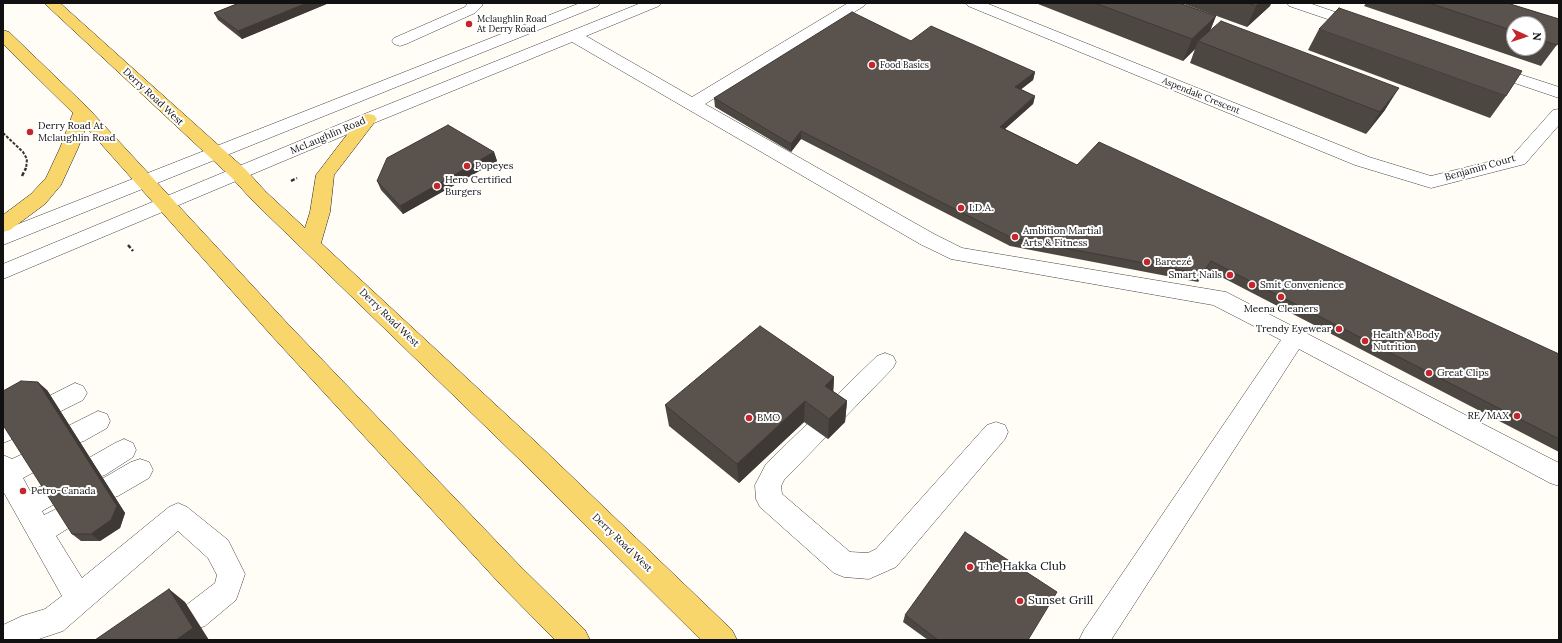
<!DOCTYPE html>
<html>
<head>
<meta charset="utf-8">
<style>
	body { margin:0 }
	#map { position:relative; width:1562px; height:643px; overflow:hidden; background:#fffdf5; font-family:Lora,serif }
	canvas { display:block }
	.frame { position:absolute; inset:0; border:4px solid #111; pointer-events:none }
	.north { position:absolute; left:1506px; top:16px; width:40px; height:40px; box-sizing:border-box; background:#fff; border:1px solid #a0a0a0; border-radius:50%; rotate:93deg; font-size:11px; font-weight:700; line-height:16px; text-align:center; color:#111 }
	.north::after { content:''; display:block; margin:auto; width:14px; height:18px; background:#c4262e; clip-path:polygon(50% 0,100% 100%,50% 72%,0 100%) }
</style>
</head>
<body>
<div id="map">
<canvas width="1562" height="643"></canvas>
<div class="frame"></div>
<div class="north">N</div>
</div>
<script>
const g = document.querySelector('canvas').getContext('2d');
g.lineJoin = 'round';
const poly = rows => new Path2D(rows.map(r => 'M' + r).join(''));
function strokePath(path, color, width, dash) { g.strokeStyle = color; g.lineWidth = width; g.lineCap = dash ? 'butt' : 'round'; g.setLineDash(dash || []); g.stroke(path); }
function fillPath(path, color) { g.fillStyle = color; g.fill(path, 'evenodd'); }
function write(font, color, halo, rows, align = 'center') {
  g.font = font + ' Lora,serif'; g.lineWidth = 4; g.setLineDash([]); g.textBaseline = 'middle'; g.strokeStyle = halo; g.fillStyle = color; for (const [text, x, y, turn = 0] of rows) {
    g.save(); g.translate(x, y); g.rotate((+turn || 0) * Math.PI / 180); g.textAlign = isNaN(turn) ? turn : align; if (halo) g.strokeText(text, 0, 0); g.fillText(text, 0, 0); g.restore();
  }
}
const minor = poly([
	[468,3,482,3,482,6,475,13,406,44,400,46,394,44,392,41,394,38,465,7,468,3],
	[580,3,600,3,598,6,3,245,3,230,580,3],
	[641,3,661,3,659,6,586,36,692,97,848,3,866,3,864,6,705,104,934,234,962,248,1226,292,1559,463,1559,486,1550,483,1299,349,1111,640,1079,640,1084,630,1281,340,1213,305,951,259,920,244,572,42,374,123,3,279,3,264,362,115,641,3],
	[966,3,986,3,1369,157,1431,176,1512,156,1553,110,1559,109,1559,125,1525,164,1431,188,1355,165,968,6,966,3],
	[1287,3,1309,3,1364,22,1367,25,1364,28,1359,30,1354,28,1289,6,1287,3],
	[1488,64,1559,87,1559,98,1482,72,1480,69,1482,66,1488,64],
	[885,353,893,356,896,362,893,368,784,480,781,486,782,494,850,552,868,553,876,549,987,425,996,422,1005,425,1008,432,1005,439,896,567,869,579,844,577,834,573,760,507,756,499,755,485,766,464,877,356,885,353],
	[75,383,83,386,87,393,83,400,55,414,47,411,43,404,47,397,75,383],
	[98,411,107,414,110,421,107,428,84,441,75,444,66,441,63,434,66,427,98,411],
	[11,419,20,422,23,429,20,436,3,443,3,422,11,419],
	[124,439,133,443,136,450,133,457,105,475,96,478,87,475,83,467,87,459,115,443,124,439],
	[31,450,40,453,44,461,40,469,23,478,30,491,51,482,60,485,64,493,60,501,42,511,44,515,66,504,75,508,79,516,75,524,56,536,82,578,169,507,178,503,187,507,228,540,245,574,236,600,205,626,195,630,185,626,181,616,185,606,215,583,217,575,208,558,178,531,63,631,36,640,3,640,3,625,22,616,45,609,62,596,3,491,3,455,12,459,31,450],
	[140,459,149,462,153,470,149,478,118,496,109,499,100,496,96,488,100,480,131,462,140,459]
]);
const major = poly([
	[44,3,60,3,245,169,266,192,305,228,310,212,316,175,362,115,368,114,374,115,377,119,334,175,330,212,321,243,538,444,732,630,737,640,701,640,520,460,252,200,231,177,44,3],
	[3,30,9,32,88,108,287,323,520,566,585,630,590,640,555,640,500,584,271,335,86,127,78,148,61,185,45,204,10,230,3,232,3,215,31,194,46,178,60,148,73,113,3,44,3,30]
]);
strokePath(minor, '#444', 1);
strokePath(major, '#222', 1);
strokePath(poly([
	[3,133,23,152,27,159,26,169]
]), '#333', 2, [3, 1.5]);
strokePath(poly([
	[22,176,26,168],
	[291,181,297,178],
	[128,245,133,251]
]), '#333', 2.5, [4, 2]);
fillPath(minor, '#fff');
fillPath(major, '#f9d66b');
fillPath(poly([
	[239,3,329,3,242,39,218,20,214,13],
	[1039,3,1179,3,1216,16,1210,31,1385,110,1366,134,1190,63,1195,49,1183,61,1038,4],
	[1181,3,1271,3,1270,6,1247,27],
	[1366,3,1507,3,1559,19,1559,42,1541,66,1364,6],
	[1514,24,1538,24,1538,48,1514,48],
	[1319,29,1506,96,1490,118,1308,50],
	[911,41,1035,72,1033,80,1021,89,1035,96,1033,104,1005,129,1077,165,1559,354,1559,452,1206,269,1198,282,1010,246,801,139,791,152,715,107,714,98],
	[494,152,497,161,403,214,381,190,377,181],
	[834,377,833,391,847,401,845,422,828,439,804,422,739,483,669,426,665,405],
	[47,390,125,513,120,528,100,541,81,541,72,534],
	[905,615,1028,640,928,640,903,622]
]), '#4d4742');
fillPath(poly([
	[307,3,329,3,242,39,238,31],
	[1260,3,1271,3,1270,6,1247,27,1256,6],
	[1216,16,1207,38,1198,41,1195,49,1183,61,1192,39],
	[1035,72,1033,80,1014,95,1015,87],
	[1399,88,1385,110,1366,134,1380,112],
	[1035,96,1033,104,998,135,1000,127],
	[801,131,801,139,791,152,791,144],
	[494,152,497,161,403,214,400,206],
	[1211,261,1206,269,1198,282,1202,274],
	[834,377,833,398,825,386],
	[38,382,47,390,125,513,120,528,100,541,91,534],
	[805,401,804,422,739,483,737,464],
	[847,401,845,422,828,439,829,419],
	[169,589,185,602,209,640,176,640]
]), '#3f3936');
const building = poly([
	[239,3,307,3,238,31,214,13,239,3],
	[1095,3,1179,3,1216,16,1192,39,1095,3],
	[1247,3,1260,3,1256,6,1247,3],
	[1429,3,1507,3,1559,19,1559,42,1557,45,1538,39,1538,24,1514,24,1514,31,1429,3],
	[1339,8,1522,71,1506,96,1319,29,1339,8],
	[852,12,911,41,931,26,1035,72,1015,87,1035,96,1000,127,1077,165,1099,142,1559,354,1559,439,1211,261,1202,274,1012,238,801,131,791,144,714,98,852,12],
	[1221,21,1399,88,1380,112,1198,41,1221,21],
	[448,125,494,152,400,206,377,181,387,158,448,125],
	[760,326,834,377,825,386,847,401,829,419,805,401,737,464,665,405,760,326],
	[21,381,38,382,117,506,111,520,91,534,72,534,3,425,3,391,21,381],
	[965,532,1057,592,1028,640,938,640,905,615,965,532],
	[169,589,193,628,176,640,95,640,169,589]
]);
fillPath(building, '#5a524d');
strokePath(building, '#3f3936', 1);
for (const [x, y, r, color] of [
	[469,24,4,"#c4262e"],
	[872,65,4,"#c4262e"],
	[30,132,4,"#c4262e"],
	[467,166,4,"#c4262e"],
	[437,186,4,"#c4262e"],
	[961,208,4,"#c4262e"],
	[1015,237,4,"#c4262e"],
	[1147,262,4,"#c4262e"],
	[1230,275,4,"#c4262e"],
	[1252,285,4,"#c4262e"],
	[1281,297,4,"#c4262e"],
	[1339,329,4,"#c4262e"],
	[1365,341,4,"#c4262e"],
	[1429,373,4,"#c4262e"],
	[1517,416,4,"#c4262e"],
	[749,418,4,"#c4262e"],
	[23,491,4,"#c4262e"],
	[970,567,4,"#c4262e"],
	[1020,601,4,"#c4262e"]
]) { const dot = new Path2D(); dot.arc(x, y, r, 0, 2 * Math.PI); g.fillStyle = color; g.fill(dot); strokePath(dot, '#fff', 1.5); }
write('9px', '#111', '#fff', [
	["Mclaughlin Road",477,19],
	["At Derry Road",477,29],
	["Food Basics",880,65]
], 'left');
write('9px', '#111', '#fff', [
	["Aspendale Crescent",1201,96,22]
]);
write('10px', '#111', '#fff', [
	["Derry Road West",153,97,43],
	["McLaughlin Road",328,136,-23],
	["Benjamin Court",1480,168,-16],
	["Derry Road West",389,318,44],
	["Derry Road West",622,543,44]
]);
write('10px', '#111', '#fff', [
	["Derry Road At",38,126],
	["Mclaughlin Road",38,138],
	["Popeyes",475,166],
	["Hero Certified",445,180],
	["Burgers",445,192],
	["I.D.A.",969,208],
	["Ambition Martial",1023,231],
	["Arts & Fitness",1023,243],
	["Bareezé",1155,262],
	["Smart Nails",1222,275,"right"],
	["Smit Convenience",1260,285],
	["Meena Cleaners",1281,309,"center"],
	["Trendy Eyewear",1331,329,"right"],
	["Health & Body",1373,335],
	["Nutrition",1373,347],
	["Great Clips",1437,373],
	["RE/MAX",1509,416,"right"],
	["BMO",757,418],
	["Petro-Canada",31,491]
], 'left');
write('12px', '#111', '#fff', [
	["The Hakka Club",978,567],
	["Sunset Grill",1028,601]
], 'left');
</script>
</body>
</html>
